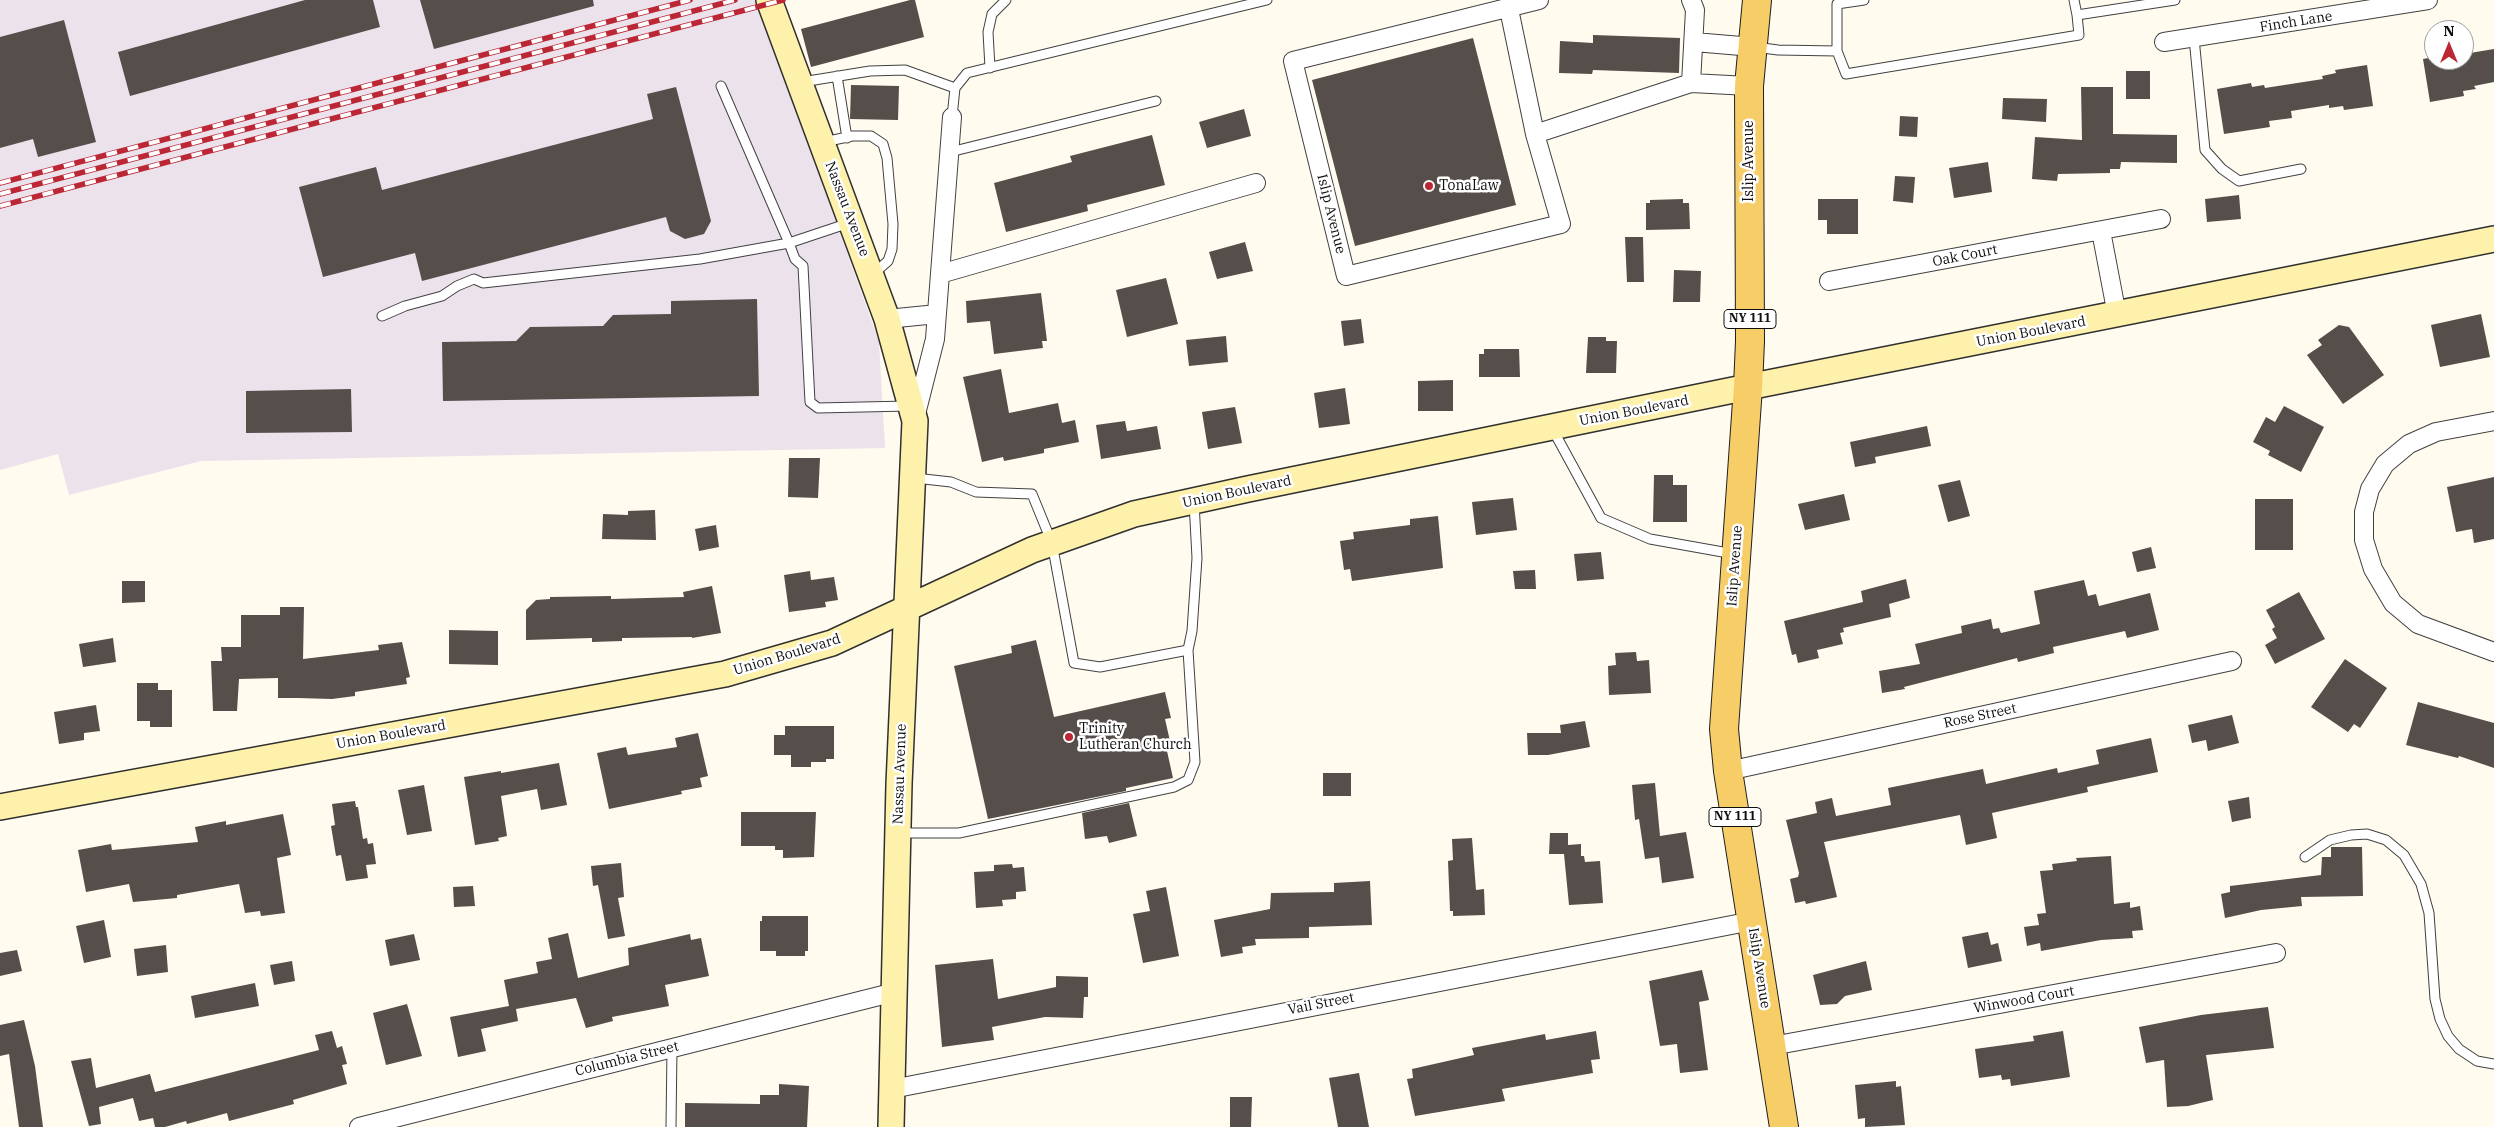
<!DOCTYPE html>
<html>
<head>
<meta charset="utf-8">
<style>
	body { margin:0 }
	#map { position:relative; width:2494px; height:1127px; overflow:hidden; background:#fffbef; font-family:"IBM Plex Serif",serif }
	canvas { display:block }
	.north { position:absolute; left:2424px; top:20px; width:50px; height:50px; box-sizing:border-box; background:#fff; border:1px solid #9f9f9f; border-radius:50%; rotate:0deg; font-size:14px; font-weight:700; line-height:20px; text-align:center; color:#0e0e0e }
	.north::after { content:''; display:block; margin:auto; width:18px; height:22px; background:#bc2735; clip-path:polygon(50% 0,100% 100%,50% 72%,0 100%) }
</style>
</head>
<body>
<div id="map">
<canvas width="2494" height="1127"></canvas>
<div class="north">N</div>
</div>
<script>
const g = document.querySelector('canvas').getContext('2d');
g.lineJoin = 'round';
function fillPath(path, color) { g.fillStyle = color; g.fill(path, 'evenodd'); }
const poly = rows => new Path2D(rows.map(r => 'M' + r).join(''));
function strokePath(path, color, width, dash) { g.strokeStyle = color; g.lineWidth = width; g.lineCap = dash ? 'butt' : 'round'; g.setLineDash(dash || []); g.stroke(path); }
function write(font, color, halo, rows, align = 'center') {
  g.font = font + ' "IBM Plex Serif",serif'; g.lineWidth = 5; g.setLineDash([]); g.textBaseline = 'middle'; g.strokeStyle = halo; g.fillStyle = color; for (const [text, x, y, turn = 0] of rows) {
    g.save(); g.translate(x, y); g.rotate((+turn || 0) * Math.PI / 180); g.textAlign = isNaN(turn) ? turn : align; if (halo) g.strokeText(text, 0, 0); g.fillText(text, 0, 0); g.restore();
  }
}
fillPath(poly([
	[0,0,757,0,879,342,885,448,201,461,69,495,58,454,0,470]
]), '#ebe2ec');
fillPath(poly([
	[305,0,373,0,380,27,130,96,118,52],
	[420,0,593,0,594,6,434,49],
	[910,0,915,0,924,37,811,67,801,29],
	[64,20,96,142,38,157,33,139,0,148,0,37],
	[1593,35,1680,38,1679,73,1593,70,1592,74,1559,73,1560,41,1593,43],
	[1473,38,1516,205,1355,246,1312,80],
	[2494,49,2494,82,2474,86,2476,89,2463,91,2464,96,2430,102,2423,59,2434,57,2434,60,2464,60,2464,52,2468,51,2470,53],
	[2367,65,2373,106,2344,110,2343,106,2329,108,2329,105,2291,111,2292,118,2269,121,2270,127,2224,134,2217,89,2251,83,2252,87,2264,85,2265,88,2323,79,2322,76,2336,73,2335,70],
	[2126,71,2150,71,2150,99,2126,99],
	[851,85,899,86,898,120,850,119],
	[676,87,711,221,704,234,685,239,670,231,666,217,422,281,415,253,323,277,299,187,376,167,382,190,653,119,647,94],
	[2081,87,2113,87,2113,134,2177,135,2177,163,2121,162,2120,169,2110,169,2110,173,2058,174,2057,181,2032,179,2035,137,2082,140],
	[2003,98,2047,99,2046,122,2002,119],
	[1244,109,1251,136,1207,148,1199,122],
	[1900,116,1918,117,1917,137,1899,136],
	[1152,135,1165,185,1087,205,1088,211,1006,232,994,183,1072,162,1070,156],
	[1988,162,1992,192,1954,198,1949,168],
	[1895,176,1915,177,1913,203,1893,201],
	[2239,195,2241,219,2207,222,2205,199],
	[1683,199,1683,203,1689,203,1690,229,1646,230,1646,203,1650,203,1650,200],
	[1818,199,1858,199,1858,234,1827,234,1827,220,1818,220],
	[1625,237,1643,237,1644,282,1627,282],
	[1245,242,1253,271,1217,279,1209,252],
	[1674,270,1701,271,1700,302,1673,302],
	[1166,278,1178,324,1127,337,1116,290],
	[1041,293,1047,341,1042,341,1043,348,994,354,990,321,967,323,966,301],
	[757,299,759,396,443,401,442,342,516,341,530,327,603,326,613,315,671,314,671,301],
	[2481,314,2490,357,2440,367,2431,325],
	[1361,319,1364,343,1344,346,1341,321],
	[2339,325,2349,327,2384,375,2343,404,2307,355,2322,345,2318,340],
	[1226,336,1228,362,1189,366,1186,340],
	[1588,337,1606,337,1606,341,1617,341,1616,373,1586,373],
	[1484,349,1519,349,1520,377,1479,377,1479,354,1484,354],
	[1001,369,1009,413,1058,403,1062,423,1075,420,1079,442,1044,449,1044,453,1004,461,1003,457,982,462,963,377],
	[1453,380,1453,411,1418,411,1418,381],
	[1345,388,1350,424,1319,428,1314,393],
	[351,389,352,432,246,433,246,391],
	[2284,406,2324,427,2301,472,2268,455,2270,451,2253,442,2266,417,2275,422],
	[1235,407,1242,443,1208,449,1202,412],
	[1125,421,1127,431,1157,426,1161,449,1101,459,1096,425],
	[1927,426,1931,446,1875,457,1876,463,1855,467,1850,442],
	[789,458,820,458,818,498,788,497],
	[1654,475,1673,475,1673,485,1687,485,1687,522,1653,522],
	[2494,477,2494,539,2474,543,2472,529,2456,532,2447,487],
	[1960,480,1970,516,1948,522,1938,485],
	[1844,494,1850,520,1805,530,1798,504],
	[1513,498,1517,530,1476,535,1472,502],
	[2255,499,2293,499,2293,550,2255,550],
	[655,510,656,540,602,539,603,514,628,515,628,511],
	[1438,516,1443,568,1352,581,1350,569,1344,570,1340,541,1354,539,1353,532,1410,525,1410,519],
	[716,525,719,547,699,551,695,529],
	[2151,547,2156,568,2137,572,2132,552],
	[1601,552,1604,579,1577,581,1574,554],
	[1535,570,1536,589,1515,589,1513,571],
	[810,571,811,580,834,577,838,600,825,602,826,607,789,612,784,575],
	[1906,579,1910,598,1889,604,1891,617,1843,628,1844,632,1840,633,1843,644,1817,650,1819,658,1798,663,1796,654,1792,655,1784,621,1863,602,1861,591],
	[2084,580,2088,596,2096,594,2099,606,2150,593,2159,630,2127,638,2125,631,2053,647,2054,653,2018,662,2017,658,1904,687,1905,689,1882,693,1879,671,1920,664,1915,644,1962,633,1961,626,1991,619,1993,629,1999,628,2001,633,2040,624,2034,591],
	[122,581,145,581,145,602,122,603],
	[712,586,721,633,692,638,692,637,622,638,622,641,592,642,592,638,526,640,526,610,536,600,550,599,550,597,611,596,611,599,684,597,683,592],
	[2299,592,2325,639,2275,664,2265,645,2277,638,2272,629,2275,627,2266,610],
	[280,607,304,607,303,659,379,650,378,645,402,642,410,677,406,678,407,684,355,692,355,696,332,699,298,698,278,698,278,678,239,679,237,711,213,711,211,661,222,661,221,647,241,647,241,615,280,615],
	[449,630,498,631,498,665,449,664],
	[113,638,116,662,83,667,79,644],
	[1036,640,1054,717,1165,692,1171,718,1165,719,1172,750,1167,751,1173,778,1126,788,1126,791,988,819,954,666,1012,653,1011,646],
	[1636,652,1637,661,1649,660,1651,693,1609,695,1608,666,1616,665,1615,653],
	[2345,659,2387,688,2360,728,2354,724,2348,732,2311,707],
	[137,683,158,683,158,690,172,690,172,727,150,727,150,721,137,721],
	[2418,702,2494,723,2494,768,2459,756,2458,758,2406,745],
	[96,705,100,731,84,733,84,740,59,744,54,712],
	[2232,715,2239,743,2208,751,2206,740,2192,743,2188,725],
	[1585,721,1590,747,1548,755,1528,755,1527,733,1561,733,1560,725],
	[785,726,834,726,834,759,826,759,826,762,811,762,811,767,791,767,791,755,774,755,774,735,785,735],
	[698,733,708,776,700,778,702,787,681,791,682,794,609,809,597,753,626,747,628,755,677,747,675,738],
	[2151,738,2158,772,2087,787,2088,792,1992,813,1997,838,1966,845,1960,815,1824,842,1837,897,1806,904,1805,901,1795,903,1790,879,1798,877,1799,873,1786,820,1817,813,1815,802,1832,798,1836,816,1891,805,1888,788,1983,769,1986,784,2057,768,2058,773,2099,764,2096,750],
	[559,763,567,805,541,810,537,789,501,796,507,836,498,838,499,841,475,845,464,777,501,771,501,773],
	[1323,773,1351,773,1351,796,1323,796],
	[1655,783,1660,836,1686,832,1694,878,1662,883,1659,857,1645,859,1639,819,1635,820,1632,785],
	[424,785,432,831,407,835,398,790],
	[2249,797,2251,818,2232,822,2228,801],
	[355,801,356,807,358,807,363,839,367,838,368,844,373,843,376,864,366,865,368,878,346,881,341,855,336,856,331,826,335,825,332,804],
	[1129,803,1137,836,1109,843,1107,836,1085,839,1082,813],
	[741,812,816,812,814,857,783,858,783,850,775,850,775,846,741,846],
	[283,814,291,855,277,858,285,913,261,916,260,911,245,913,239,884,177,895,177,898,133,902,129,884,86,892,78,850,111,844,112,850,198,842,195,827,226,821,226,825],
	[1550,833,1568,833,1568,845,1581,844,1581,856,1584,856,1585,862,1600,861,1603,903,1569,905,1564,854,1549,854],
	[1472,838,1476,890,1484,889,1485,915,1453,916,1453,911,1450,911,1448,861,1453,860,1452,839],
	[2331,847,2362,847,2363,896,2301,897,2302,906,2261,910,2225,918,2221,894,2230,892,2230,886,2321,875,2322,857,2331,857],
	[2111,856,2114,904,2130,902,2130,908,2140,906,2143,930,2132,931,2133,938,2101,940,2041,951,2040,943,2027,946,2024,927,2039,925,2037,914,2046,913,2040,871,2053,870,2052,864,2077,861,2076,858],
	[621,863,624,897,618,898,625,936,608,939,598,885,593,886,591,866],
	[1012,864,1013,868,1024,867,1026,891,1016,892,1016,899,1002,900,1003,906,976,908,974,872,994,871,994,865],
	[1370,881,1372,925,1309,927,1309,938,1255,939,1256,945,1242,947,1243,953,1221,957,1214,920,1270,909,1271,893,1334,892,1334,883],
	[473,886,475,906,454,907,453,887],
	[1166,887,1179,956,1143,963,1133,914,1150,911,1146,891],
	[762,916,808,916,808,951,805,951,805,956,776,956,776,951,760,951,760,921,762,921],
	[104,920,111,957,84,963,76,926],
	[1988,932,1991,945,1998,943,2002,961,1968,968,1962,937],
	[568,933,578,978,629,965,628,948,690,934,691,940,701,938,709,976,665,985,669,1006,612,1017,613,1021,586,1028,576,998,516,1009,518,1021,481,1029,486,1051,458,1057,450,1017,509,1006,504,980,538,973,536,962,552,959,548,938],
	[414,934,420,960,390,966,385,940],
	[166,945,168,972,137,976,134,949],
	[17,950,22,971,0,976,0,953],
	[993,959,998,999,1056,987,1056,976,1088,977,1088,997,1084,997,1083,1018,1045,1017,992,1027,994,1040,942,1047,935,965],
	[292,961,295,981,274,985,270,965],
	[1866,961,1872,990,1845,996,1837,1004,1820,1005,1813,975],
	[1702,970,1709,1000,1699,1002,1708,1070,1680,1073,1677,1044,1660,1046,1649,981],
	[255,983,259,1006,195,1018,191,996],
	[407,1004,422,1056,386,1065,373,1013],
	[2268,1007,2274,1048,2206,1055,2213,1100,2188,1106,2167,1107,2164,1060,2146,1063,2139,1027,2201,1015],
	[24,1020,35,1066,43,1127,19,1127,9,1054,0,1056,0,1025],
	[332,1031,337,1048,342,1046,347,1064,342,1065,347,1084,293,1100,294,1104,229,1121,227,1113,187,1124,186,1121,165,1127,155,1127,153,1118,139,1121,133,1098,99,1107,101,1124,89,1126,71,1061,91,1058,96,1088,150,1074,155,1092,319,1050,315,1035],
	[1596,1031,1600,1059,1591,1060,1593,1073,1502,1089,1505,1101,1415,1116,1407,1079,1413,1078,1412,1069,1474,1055,1472,1048,1545,1034,1546,1040],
	[2063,1031,2070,1077,2011,1086,2010,1079,2002,1080,2001,1075,1979,1078,1975,1049,2034,1041,2033,1036],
	[1359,1073,1369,1127,1338,1127,1329,1078],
	[1896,1081,1896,1087,1901,1086,1905,1125,1865,1127,1865,1118,1858,1119,1855,1085],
	[779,1084,809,1086,807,1127,685,1127,685,1103,760,1104,760,1095,779,1095],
	[1230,1097,1252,1097,1251,1127,1230,1127]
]), '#564e4a');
const lane = poly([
	[1864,0,1837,4,1837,51,1846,74,2079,35,2077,15],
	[2074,0,2077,15,2175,0],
	[2194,38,2205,150,2222,169,2239,181,2301,169],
	[1755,47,1778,50,1837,51],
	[990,68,988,32,992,14,1006,0],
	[837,76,847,138],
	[802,82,870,71,905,70,955,88],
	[721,86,789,243,849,223],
	[952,117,955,88,967,73,1267,0],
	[824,142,852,136,871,136,883,144,887,158,893,224,892,249,888,261,873,274],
	[950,152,1156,101],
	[382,316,405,306,442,296,457,286,474,279,483,283,700,259,789,243,795,259,803,266,810,402,818,408,908,406],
	[1553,430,1601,518,1650,539,1734,554],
	[915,478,951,482,976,492,1032,494,1052,543,1074,663,1100,667,1188,650,1192,631,1197,558,1194,502],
	[899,833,959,833,1174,787,1188,780,1195,762,1188,650],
	[2305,857,2330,840,2351,835,2367,834,2386,840,2404,855,2421,884,2429,913,2435,999,2440,1019,2448,1036,2459,1049,2477,1061,2494,1064],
	[671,1127,672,1048]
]);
const street = poly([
	[1691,0,1695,10,1691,83],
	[1509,9,1535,134,1561,224,1346,276,1293,61,1539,0],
	[1694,42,1753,47],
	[2164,42,2428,0],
	[1535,134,1691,83,1749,86],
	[2101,231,2117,315],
	[940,274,1256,183],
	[1829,281,2161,219],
	[887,319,937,314],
	[915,418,935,339,952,117],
	[2494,421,2436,432,2409,444,2385,464,2370,489,2364,512,2364,540,2373,569,2393,603,2418,624,2494,652],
	[1728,771,2232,661],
	[1772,1046,2276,953],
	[892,1089,1752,921],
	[359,1127,895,992]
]);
const secondary = poly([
	[769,0,887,319,915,421,899,784,891,1127],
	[0,807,725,674,832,643,1032,550,1134,514,1248,489,1748,387,2494,239]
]);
const primary = poly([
	[1757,0,1749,86,1750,341,1748,387,1724,729,1728,771,1784,1127]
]);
strokePath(lane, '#414141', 11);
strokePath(street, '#414141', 20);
strokePath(secondary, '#303030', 28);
strokePath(primary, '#1f1f1f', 30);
strokePath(lane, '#fff', 9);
strokePath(street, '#fff', 18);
strokePath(secondary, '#fef1ab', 25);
strokePath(primary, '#f7cd67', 28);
const rail = poly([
	[0,183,690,0],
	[0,194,735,0],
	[0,206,783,0]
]);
strokePath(rail, '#bc2735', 5.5);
strokePath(rail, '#fff', 4, [11]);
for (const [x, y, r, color] of [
	[1429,186,5,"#bc2735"],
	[1069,737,5,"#bc2735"]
]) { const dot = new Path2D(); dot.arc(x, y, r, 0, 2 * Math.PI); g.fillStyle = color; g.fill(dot); strokePath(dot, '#fff', 2); }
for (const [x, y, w] of [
	[1750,319,52],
	[1735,817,52]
]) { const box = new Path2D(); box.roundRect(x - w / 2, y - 9.5, w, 19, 4); g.fillStyle = '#fff'; g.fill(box); strokePath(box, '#0e0e0e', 1); }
write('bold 12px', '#0e0e0e', null, [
	["NY 111",1750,319],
	["NY 111",1735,817]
]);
write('14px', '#0e0e0e', '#fff', [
	["Finch Lane",2296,22,-9],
	["Islip Avenue",1749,161,-90],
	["Nassau Avenue",847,209,69],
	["Islip Avenue",1331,214,76],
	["Oak Court",1965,256,-11],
	["Union Boulevard",2031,332,-11],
	["Union Boulevard",1634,411,-11],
	["Union Boulevard",1237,492,-12],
	["Islip Avenue",1735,566,-86],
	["Union Boulevard",787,655,-17],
	["Rose Street",1980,716,-12],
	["Union Boulevard",391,735,-10],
	["Nassau Avenue",900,774,-88],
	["Islip Avenue",1759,968,81],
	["Winwood Court",2024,1000,-10],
	["Vail Street",1321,1004,-11],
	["Columbia Street",627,1059,-14]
]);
write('14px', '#0e0e0e', '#fff', [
	["TonaLaw",1439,186],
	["Trinity",1079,729],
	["Lutheran Church",1079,745]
], 'left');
</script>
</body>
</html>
